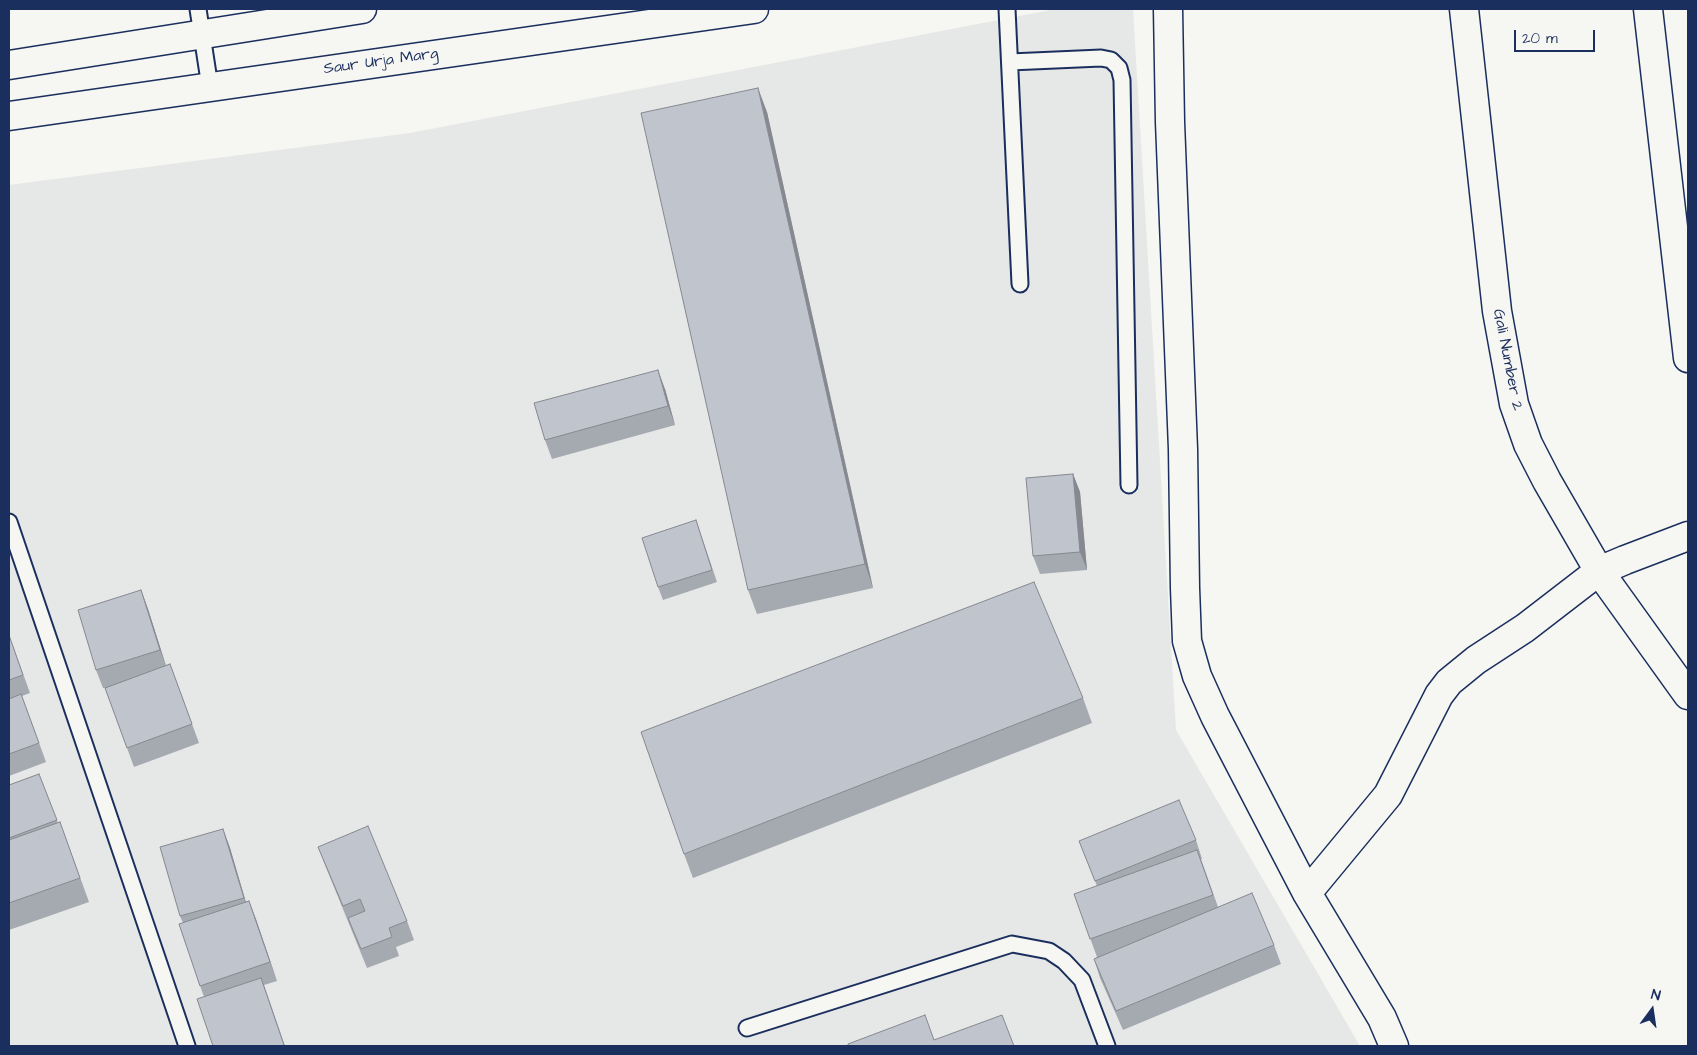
<!DOCTYPE html>
<html>
<head>
<meta charset="utf-8">
<style>
	body { margin:0 }
	#map { position:relative; width:1697px; height:1055px; overflow:hidden; background:#f6f6f2; font-family:"Architects Daughter",sans-serif }
	canvas { display:block }
	.frame { position:absolute; inset:0; border:10px solid #1b2f5e; pointer-events:none }
	.north { position:absolute; left:1627px; top:985px; width:50px; height:50px; -webkit-text-stroke:4px #f6f6f2; paint-order:stroke; rotate:14deg; font-size:14px; font-weight:700; line-height:20px; text-align:center; color:#1b2f5e }
	.north::after { content:''; display:block; margin:auto; width:18px; height:22px; background:#1b2f5e; clip-path:polygon(50% 0,100% 100%,50% 72%,0 100%) }
	.scale { position:absolute; left:1514px; top:30px; width:81px; height:22px; box-sizing:border-box; border:2px solid #1b2f5e; border-top:0; padding-left:6px; font-size:15px; line-height:18px; white-space:nowrap; color:#1b2f5e; -webkit-text-stroke:4px #f6f6f2; paint-order:stroke }
</style>
</head>
<body>
<div id="map">
<canvas width="1697" height="1055"></canvas>
<div class="frame"></div>
<div class="north">N</div>
<div class="scale">20 m</div>
</div>
<script>
const g = document.querySelector('canvas').getContext('2d');
g.lineJoin = 'round';
function fillPath(path, color) { g.fillStyle = color; g.fill(path, 'evenodd'); }
const poly = rows => new Path2D(rows.map(r => 'M' + r).join(''));
function strokePath(path, color, width, dash) { g.strokeStyle = color; g.lineWidth = width; g.lineCap = dash ? 'butt' : 'round'; g.setLineDash(dash || []); g.stroke(path); }
function write(font, color, halo, rows, align = 'center') {
  g.font = font + ' "Architects Daughter",sans-serif'; g.lineWidth = 4; g.setLineDash([]); g.textBaseline = 'middle'; g.strokeStyle = halo; g.fillStyle = color; for (const [text, x, y, turn = 0] of rows) {
    g.save(); g.translate(x, y); g.rotate((+turn || 0) * Math.PI / 180); g.textAlign = isNaN(turn) ? turn : align; if (halo) g.strokeText(text, 0, 0); g.fillText(text, 0, 0); g.restore();
  }
}
fillPath(poly([
	[1056,9,1133,9,1176,730,1360,1046,9,1046,9,185,410,133]
]), '#e6e7e7');
const service = poly([
	[198,9,210,87],
	[1007,9,1020,284],
	[1010,62,1101,58,1111,60,1119,68,1122,80,1129,485],
	[9,522,187,1046],
	[747,1028,1012,944,1049,951,1064,961,1082,980,1107,1046]
]);
const minor = poly([
	[1168,9,1170,122,1183,449,1185,588,1187,641,1197,676,1215,716,1307,893,1382,1018,1394,1046],
	[1464,9,1497,311,1514,404,1528,444,1547,481,1599,571,1688,695],
	[1648,9,1688,358],
	[1307,893,1388,795,1439,695,1449,682,1476,660,1525,628,1599,571,1625,560,1688,536]
]);
const tertiary = poly([
	[9,65,362,9],
	[9,116,754,9]
]);
strokePath(service, '#1b2f5e', 19);
strokePath(minor, '#1b2f5e', 31);
strokePath(tertiary, '#1b2f5e', 31);
strokePath(service, '#f6f6f2', 15);
strokePath(minor, '#f6f6f2', 28);
strokePath(tertiary, '#f6f6f2', 28);
fillPath(poly([
	[767,112,873,588,757,614,748,590],
	[665,389,675,425,552,459,545,440],
	[1073,474,1080,492,1087,570,1040,574,1033,556],
	[696,520,717,582,663,600,658,587],
	[141,590,148,609,166,666,170,664,199,743,134,767,105,688,103,688,96,670],
	[9,635,30,693,22,696,46,762,9,776],
	[1083,698,1092,723,693,878,684,854],
	[39,774,58,823,60,822,89,902,9,930,9,785],
	[223,829,230,848,246,902,249,901,277,981,264,985,285,1046,213,1046,204,997,179,924,183,923,180,916],
	[1196,840,1202,859,1201,859,1218,907,1274,945,1281,964,1123,1030,1100,978,1094,959,1097,957,1074,894,1097,886,1079,841],
	[318,847,407,921,414,940,396,947,399,956,367,968,325,865]
]), '#a5a9b0');
fillPath(poly([
	[758,88,767,112,873,588,865,564],
	[658,370,665,389,675,425,668,406],
	[1073,474,1080,492,1087,570,1080,552],
	[141,590,148,609,167,669,160,650],
	[223,829,230,848,250,917,244,898],
	[249,901,256,919,277,981,270,962]
]), '#868990');
const building = poly([
	[758,88,865,564,748,590,641,113,758,88],
	[658,370,668,406,545,440,534,403,658,370],
	[1073,474,1080,552,1033,556,1026,478,1073,474],
	[696,520,712,570,658,587,642,538,696,520],
	[1034,582,1083,698,684,854,641,732,1034,582],
	[141,590,160,650,96,670,78,610,141,590],
	[9,635,23,675,9,680,9,635],
	[170,664,192,724,127,748,105,688,170,664],
	[21,694,39,743,9,754,9,699,21,694],
	[39,774,57,820,9,838,9,785,39,774],
	[1179,800,1196,840,1095,881,1079,841,1179,800],
	[60,822,80,878,9,903,9,840,60,822],
	[368,826,407,921,389,928,392,937,361,949,348,918,365,911,360,899,343,906,318,847,368,826],
	[223,829,244,898,180,916,160,847,223,829],
	[1197,850,1213,895,1090,939,1074,894,1197,850],
	[1252,893,1274,945,1116,1011,1094,959,1252,893],
	[249,901,270,962,200,986,179,924,249,901],
	[261,978,284,1045,279,1046,213,1046,197,999,261,978],
	[925,1015,934,1040,1002,1015,1014,1046,848,1046,848,1044,925,1015]
]);
fillPath(building, '#c0c4cd');
strokePath(building, '#868990', 1);
write('16px', '#1b2f5e', '#f6f6f2', [
	["Saur Urja Marg",381,62,-8],
	["Gali Number 2",1507,360,79]
]);
</script>
</body>
</html>
